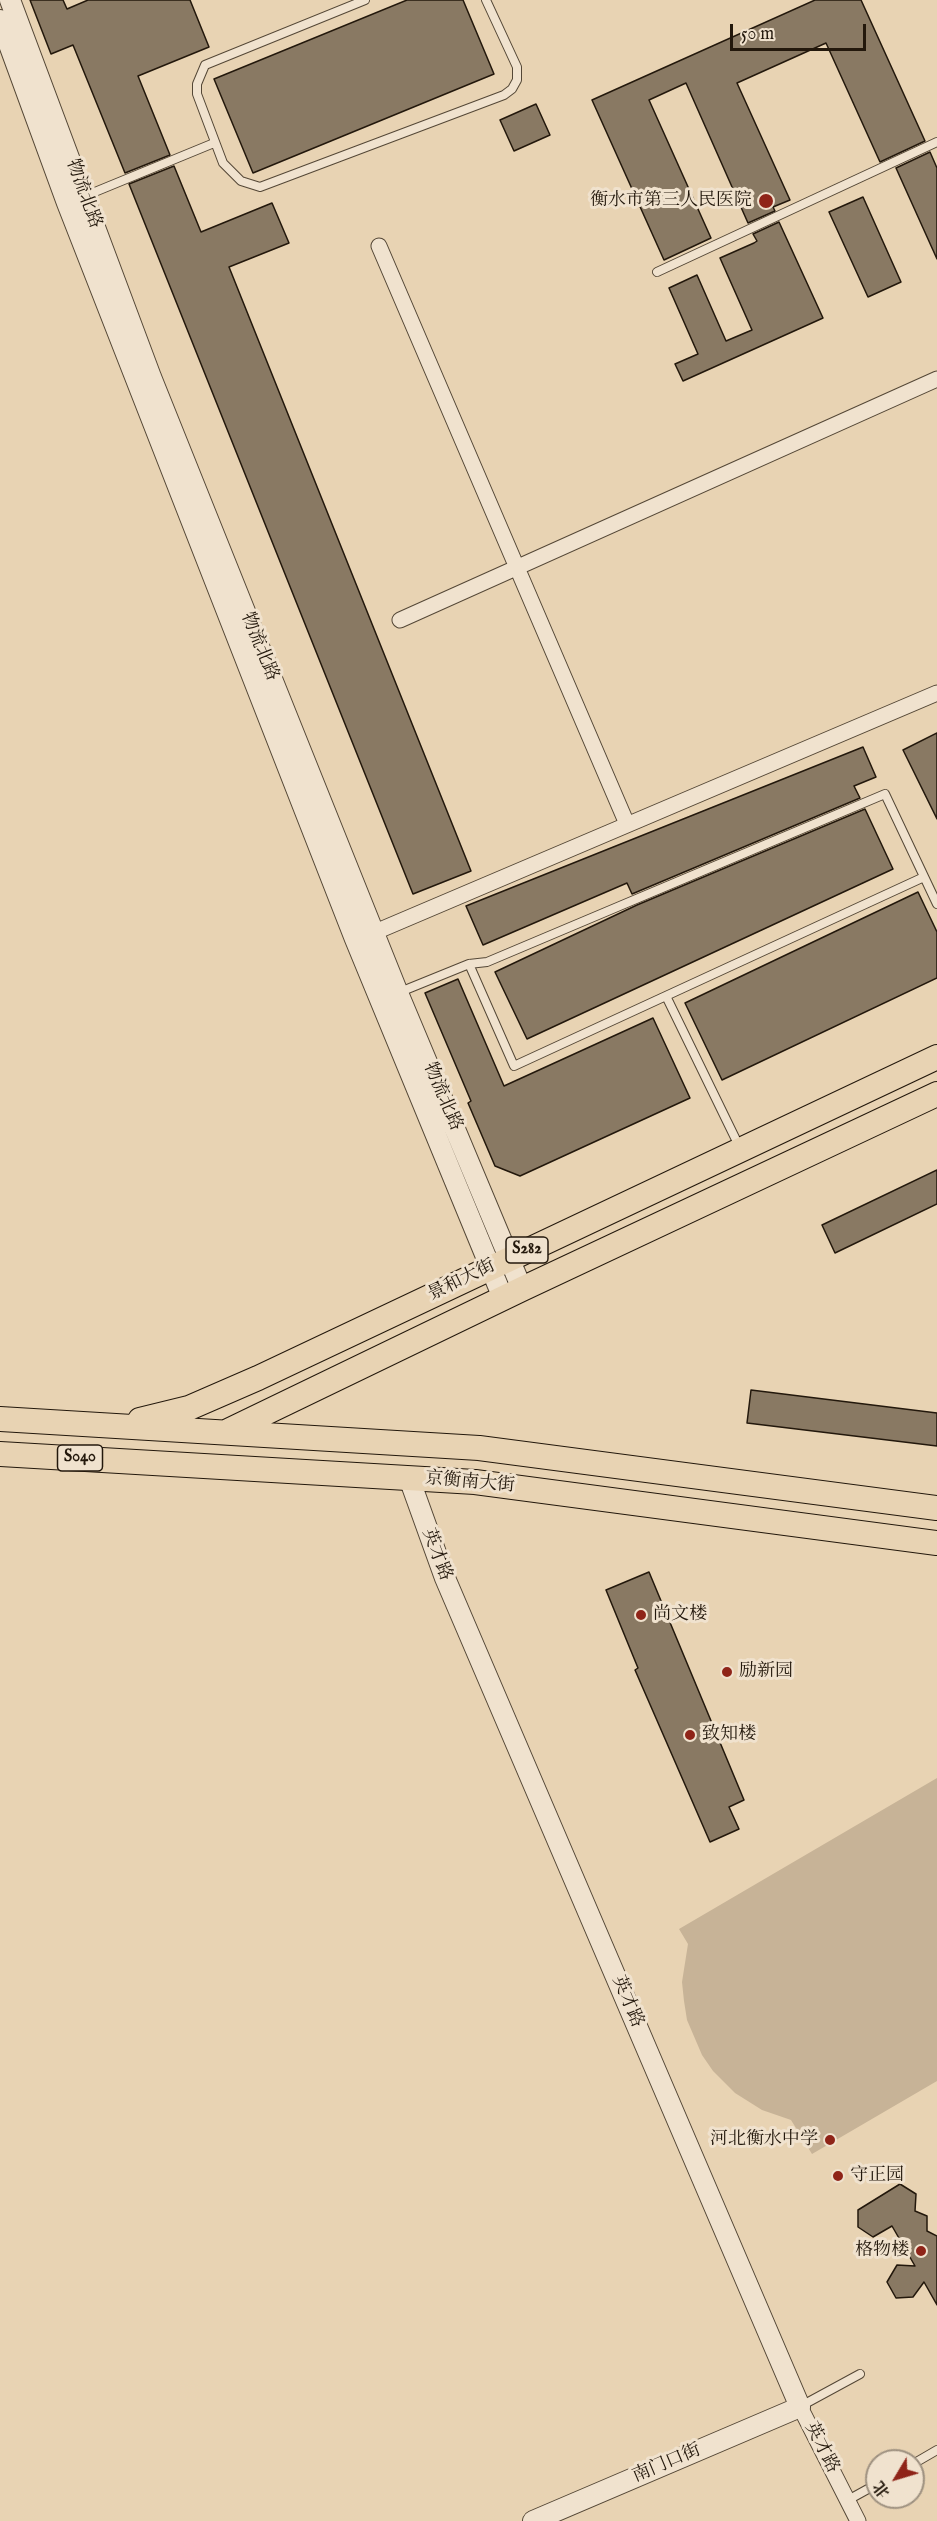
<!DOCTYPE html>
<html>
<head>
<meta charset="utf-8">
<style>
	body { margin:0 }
	#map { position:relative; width:937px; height:2521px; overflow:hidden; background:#e8d3b3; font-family:"IM FELL English","Noto Serif SC",serif }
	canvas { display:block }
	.north { position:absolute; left:865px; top:2449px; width:60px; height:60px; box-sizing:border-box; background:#f0e2ce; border:2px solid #9e9180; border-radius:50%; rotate:232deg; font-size:16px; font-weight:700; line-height:24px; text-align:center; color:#23180c }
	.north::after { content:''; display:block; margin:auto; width:21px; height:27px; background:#8f2418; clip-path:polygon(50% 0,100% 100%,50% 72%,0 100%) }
	.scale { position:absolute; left:730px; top:24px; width:136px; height:27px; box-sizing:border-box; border:3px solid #23180c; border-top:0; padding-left:8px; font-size:18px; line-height:21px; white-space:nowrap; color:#23180c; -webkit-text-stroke:4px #f0e2ce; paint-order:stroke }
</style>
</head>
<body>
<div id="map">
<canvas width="937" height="2521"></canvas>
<div class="north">北</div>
<div class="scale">50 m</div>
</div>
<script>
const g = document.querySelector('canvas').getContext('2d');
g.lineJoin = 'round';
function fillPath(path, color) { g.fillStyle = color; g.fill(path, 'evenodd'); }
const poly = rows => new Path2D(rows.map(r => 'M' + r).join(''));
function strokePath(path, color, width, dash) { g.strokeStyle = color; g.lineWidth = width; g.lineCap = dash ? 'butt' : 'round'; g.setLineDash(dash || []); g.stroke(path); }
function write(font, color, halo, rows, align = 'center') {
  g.font = font + ' "IM FELL English","Noto Serif SC",serif'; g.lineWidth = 6; g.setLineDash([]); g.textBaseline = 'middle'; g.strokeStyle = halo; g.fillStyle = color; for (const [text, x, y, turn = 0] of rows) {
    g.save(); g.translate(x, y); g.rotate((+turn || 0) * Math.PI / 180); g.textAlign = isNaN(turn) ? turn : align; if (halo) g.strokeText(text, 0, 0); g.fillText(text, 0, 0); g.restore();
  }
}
fillPath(poly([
	[937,1778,937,2081,812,2154,791,2120,762,2110,735,2093,713,2071,702,2055,687,2020,684,2001,682,1982,688,1944,679,1929]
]), '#c7b397');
const building = poly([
	[30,0,63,0,67,9,88,0,190,0,209,47,138,76,170,155,125,173,73,45,51,54,30,0],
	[407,0,463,0,494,74,253,173,214,79,407,0],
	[815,0,861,0,925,141,880,162,826,43,737,83,790,200,773,207,775,211,748,223,686,83,649,100,711,238,664,260,592,100,815,0],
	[536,104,550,135,514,151,500,120,536,104],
	[930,152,937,168,937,259,896,168,930,152],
	[174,166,201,232,272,203,289,243,229,267,471,871,413,894,129,184,174,166],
	[863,197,901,282,868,297,829,212,863,197],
	[779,222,823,318,683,381,675,364,698,354,669,288,697,275,726,341,752,330,720,258,754,243,757,241,753,234,779,222],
	[937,733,937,819,903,750,937,733],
	[863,747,876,777,854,786,860,798,632,894,627,883,483,945,466,906,863,747],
	[865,809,893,869,527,1039,495,972,637,905,865,809],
	[918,892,937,932,937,978,722,1080,685,1003,918,892],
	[458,979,504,1086,653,1018,690,1098,520,1176,495,1166,468,1103,471,1101,425,993,458,979],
	[937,1170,937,1204,835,1253,822,1225,937,1170],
	[751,1390,937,1413,937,1446,747,1423,751,1390],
	[649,1572,744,1800,729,1807,739,1829,710,1842,635,1670,638,1668,606,1590,649,1572],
	[900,2184,916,2194,915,2211,927,2216,927,2231,937,2236,937,2305,924,2282,913,2297,896,2298,887,2282,897,2265,915,2266,892,2226,873,2237,858,2227,858,2210,900,2184]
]);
fillPath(building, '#897963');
strokePath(building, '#23180c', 1.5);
const service = poly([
	[365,0,205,65,197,84,197,94,223,163,241,181,260,187,504,95,512,89,517,80,517,67,486,0],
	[85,196,214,143],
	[657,272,937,142],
	[469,964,514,1066,924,877],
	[400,992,469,964,487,962,885,794,937,904],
	[666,996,740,1148],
	[801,2406,860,2374],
	[913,2464,937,2450],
	[848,2500,877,2484]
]);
const minor = poly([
	[379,246,627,824],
	[400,620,937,379],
	[380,930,937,693],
	[800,2407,858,2521]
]);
const tertiary = poly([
	[10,0,151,377,398,993,522,1289],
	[0,20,67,203,355,939,503,1298],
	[409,1478,445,1578,800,2407,533,2521]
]);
const primary = poly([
	[0,1419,479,1448,937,1508],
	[140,1420,189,1408,258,1378,937,1057],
	[228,1431,522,1289,937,1094],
	[0,1454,475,1482,937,1543]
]);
strokePath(service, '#544736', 10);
strokePath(minor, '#544736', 17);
strokePath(tertiary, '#544736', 22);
strokePath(primary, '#23180c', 26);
strokePath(service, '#f0e2ce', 8);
strokePath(minor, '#f0e2ce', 15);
strokePath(tertiary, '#f0e2ce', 20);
strokePath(primary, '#e8d3b3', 24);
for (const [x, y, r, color] of [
	[766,201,8,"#8f2418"],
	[641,1615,6,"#8f2418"],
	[727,1672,6,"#8f2418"],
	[690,1735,6,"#8f2418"],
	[830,2140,6,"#8f2418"],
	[838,2176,6,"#8f2418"],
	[921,2251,6,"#8f2418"]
]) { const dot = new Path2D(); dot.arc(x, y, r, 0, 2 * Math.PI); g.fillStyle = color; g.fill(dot); strokePath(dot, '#f0e2ce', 2); }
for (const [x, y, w] of [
	[527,1250,42],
	[80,1458,45]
]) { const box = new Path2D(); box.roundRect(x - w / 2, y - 13, w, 26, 4.5); g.fillStyle = '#f0e2ce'; g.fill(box); strokePath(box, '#23180c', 1.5); }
write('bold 16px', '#23180c', null, [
	["S282",527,1250],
	["S040",80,1458]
]);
write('18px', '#23180c', '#f0e2ce', [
	["物流北路",83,194,70],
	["物流北路",259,647,68],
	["物流北路",442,1097,67],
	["景和大街",462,1281,-26],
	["京衡南大街",470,1483,5],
	["英才路",436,1555,69],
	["英才路",627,2002,67],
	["英才路",821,2448,63],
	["南门口街",667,2464,-23]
]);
write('18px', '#23180c', '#f0e2ce', [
	["衡水市第三人民医院",752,201,"right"],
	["尚文楼",653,1615],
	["励新园",739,1672],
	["致知楼",702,1735],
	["河北衡水中学",818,2140,"right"],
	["守正园",850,2176],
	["格物楼",909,2251,"right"]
], 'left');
</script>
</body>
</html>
